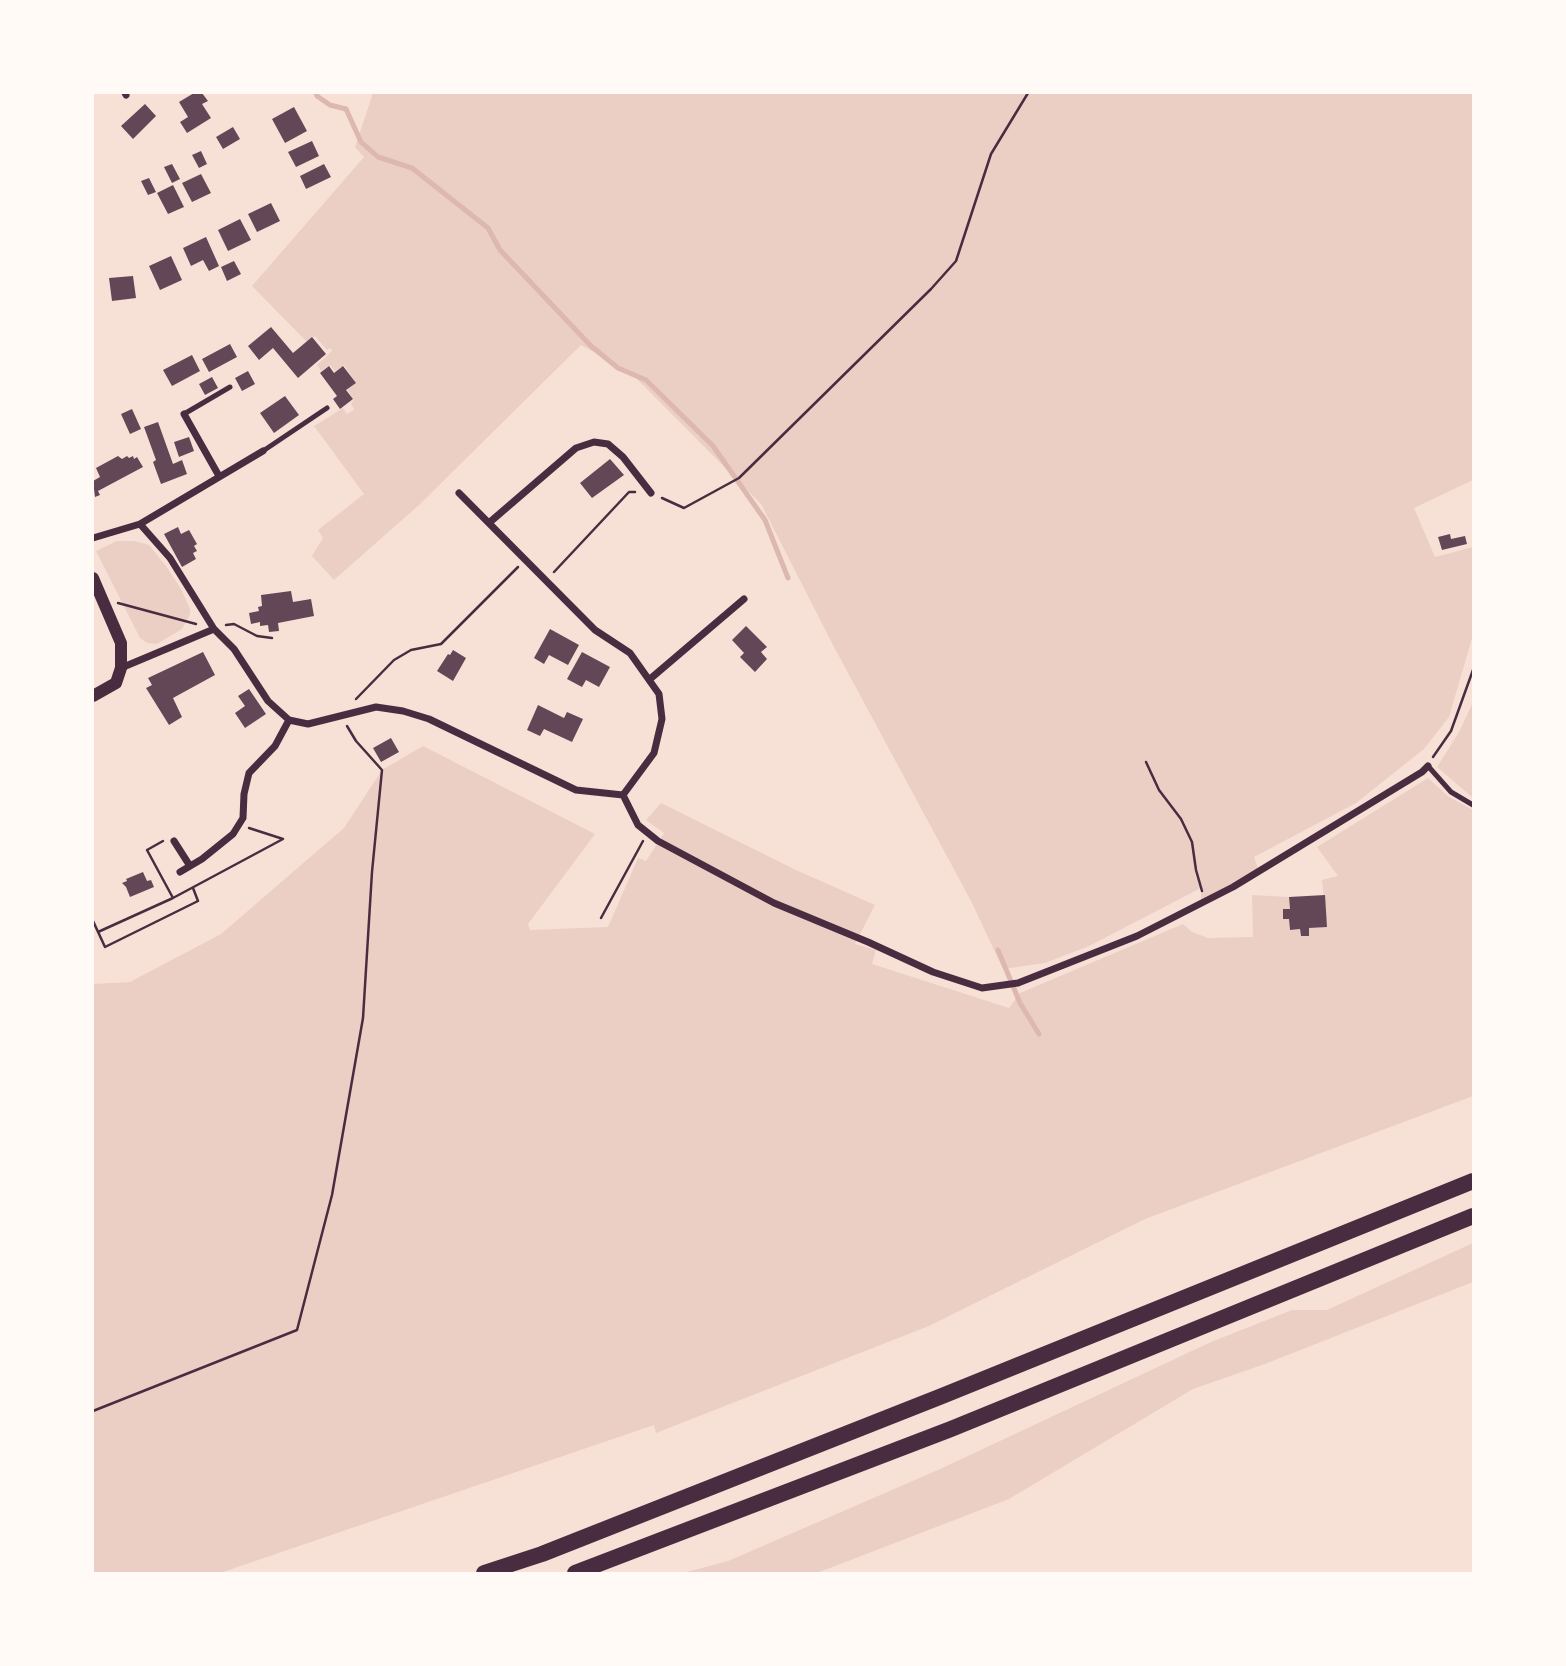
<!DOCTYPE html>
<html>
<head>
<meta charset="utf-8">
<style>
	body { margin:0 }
	#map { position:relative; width:1566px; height:1666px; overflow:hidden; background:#f7e1d7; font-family:"Alegreya Sans",sans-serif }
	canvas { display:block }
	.frame { position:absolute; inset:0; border:94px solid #fffaf5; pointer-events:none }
</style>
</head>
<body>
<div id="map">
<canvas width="1566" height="1666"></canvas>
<div class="frame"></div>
</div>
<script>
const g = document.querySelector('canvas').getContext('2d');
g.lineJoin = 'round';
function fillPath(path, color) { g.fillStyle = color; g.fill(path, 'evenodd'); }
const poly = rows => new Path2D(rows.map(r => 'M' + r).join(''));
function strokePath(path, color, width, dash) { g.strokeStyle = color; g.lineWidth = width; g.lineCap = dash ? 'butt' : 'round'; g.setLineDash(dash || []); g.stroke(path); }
fillPath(poly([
	[373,93,1473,93,1473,480,1414,508,1435,557,1473,547,1473,635,1449,717,1424,749,1356,803,1254,857,1259,871,1201,903,1201,888,1089,946,1045,963,1003,969,971,901,833,645,761,504,629,371,581,345,419,505,334,580,312,556,323,538,318,530,364,494,314,426,343,408,347,414,354,410,351,403,354,400,347,389,356,383,344,365,335,371,330,365,321,371,317,365,332,351,330,348,327,350,315,336,307,342,252,286,364,157,355,147],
	[117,541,135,541,149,545,166,566,181,589,190,609,190,614,182,629,157,644,147,643,140,638,96,551],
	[1473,702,1473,798,1437,767,1459,732],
	[423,746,595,834,528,924,530,930,608,927,638,858,646,861,664,833,646,820,661,803,796,870,875,905,855,944,876,950,872,964,1009,1008,1020,993,1183,924,1192,932,1208,938,1253,937,1252,895,1289,897,1290,909,1283,909,1283,919,1289,919,1290,930,1300,929,1301,936,1309,936,1309,928,1327,926,1322,880,1338,876,1317,847,1428,778,1449,797,1473,810,1473,1096,1145,1219,929,1326,656,1433,654,1425,220,1573,93,1573,93,984,130,982,221,934,344,828,382,770],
	[1473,1243,1473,1282,1265,1364,1193,1389,1009,1499,817,1573,683,1573,728,1561,938,1470,1211,1342,1292,1310,1327,1310]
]), '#ebcfc5');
strokePath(poly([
	[316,93,317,96,330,105,346,109,361,142,378,157,412,168,488,228,500,250,591,346,618,368,646,380,713,446,765,520,788,578],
	[998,950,1020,1003,1039,1034]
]), '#dcb8b0', 5);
fillPath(poly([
	[194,93,202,93,208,101,202,104,211,118,187,133,180,122,188,117,179,102],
	[145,104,156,116,133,139,121,126],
	[294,107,307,131,285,143,272,119],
	[233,127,240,139,223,149,216,137],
	[312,141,319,156,296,167,288,152],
	[201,151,207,164,199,168,192,155],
	[172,164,180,179,172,183,164,167],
	[324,164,331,177,306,189,300,176],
	[201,174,211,193,192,202,182,183],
	[149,178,156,192,148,195,141,181],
	[173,185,184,207,168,214,157,193],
	[271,203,280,221,257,232,248,214],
	[240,219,251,240,228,251,218,230],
	[206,237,219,266,209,271,203,260,191,266,183,248],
	[171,256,182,280,160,290,149,266],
	[234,261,241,274,227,281,221,267],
	[133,276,136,298,112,301,109,278],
	[271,327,293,353,312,337,326,354,298,378,273,348,259,360,248,346],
	[230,344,237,357,209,372,202,359],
	[192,355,200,371,172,386,163,370],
	[329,366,334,373,343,366,356,383,346,390,353,399,340,409,333,399,337,396,320,373],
	[248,371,255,384,242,391,235,378],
	[212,377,218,388,205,395,199,384],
	[285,396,299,415,274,433,260,413],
	[132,409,141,429,130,434,121,414],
	[158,422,173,464,182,460,187,474,161,484,153,462,156,460,144,427],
	[189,437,194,451,179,457,174,442],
	[118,456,122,459,127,456,129,458,133,456,134,459,137,457,143,467,98,491,100,495,95,497,93,481,100,477,96,468],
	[610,459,624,475,592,498,580,483],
	[178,527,181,534,189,530,197,544,194,546,197,551,193,553,196,559,182,567,164,534],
	[1450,534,1451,539,1465,536,1467,544,1442,550,1438,537],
	[291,591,293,602,311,599,314,616,278,623,279,631,269,632,268,625,260,626,260,622,251,624,249,613,259,611,258,607,262,606,261,595],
	[746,626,767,647,761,652,767,659,755,672,740,657,744,653,732,640],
	[550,629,579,645,568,665,549,655,544,664,534,658],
	[453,650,466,658,453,681,437,671,448,654,450,655],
	[203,652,215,675,173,698,182,717,169,725,146,688,152,685,148,678],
	[582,652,610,667,599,687,586,680,582,687,567,679],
	[249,689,266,714,245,728,235,713,245,706,238,696],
	[538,705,564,718,567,712,583,719,572,742,544,729,540,736,527,730],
	[391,738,399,752,381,762,373,748],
	[143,872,147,881,151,880,154,887,130,897,126,887,122,883,127,881,126,879],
	[1325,895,1327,927,1309,928,1309,936,1301,936,1300,929,1290,930,1289,919,1283,919,1283,909,1290,909,1289,897]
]), '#644757');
strokePath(poly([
	[662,498,684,508,739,478,931,289,956,261,991,154,1028,93],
	[554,572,629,492,635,492],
	[118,603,196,624],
	[226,625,234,624,257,636,272,638],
	[356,699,394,660,411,650,441,644,518,567],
	[1433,757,1451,731,1473,670],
	[1146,762,1159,790,1181,819,1192,842,1196,870,1202,891],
	[163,841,147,850,173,898],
	[601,918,643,841],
	[93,921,105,947,198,901,193,888],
	[98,932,173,898,283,839,249,828],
	[93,1411,297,1330,332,1195,363,1018,372,872,382,770,356,741,347,726]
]), '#4a2c40', 2.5);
strokePath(poly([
	[184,414,230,387],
	[263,451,327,408],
	[1428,766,1451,792,1473,805]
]), '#4a2c40', 5);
strokePath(poly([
	[125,93,126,95],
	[184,414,219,476],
	[459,493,595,630,630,653,659,694,662,719,654,753,623,795],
	[490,522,576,448,594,442,608,444,623,457,651,493],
	[140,524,170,558,214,629,234,649,268,701,289,720,308,724,376,707,403,711,429,719,576,790,623,795,638,825,658,841,774,903,868,942,933,972,982,988,1018,983,1137,936,1233,887,1422,772,1428,766],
	[93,538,140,524,263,451],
	[121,668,214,629],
	[650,679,744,599],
	[174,841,190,866],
	[180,872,202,859,233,834,243,818,244,794,249,773,275,746,289,720]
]), '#4a2c40', 7);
strokePath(poly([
	[93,578,121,643,121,668,116,683,93,696]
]), '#4a2c40', 12);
strokePath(poly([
	[484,1573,542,1554,942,1396,1473,1181],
	[575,1573,951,1429,1473,1216]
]), '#4a2c40', 16);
</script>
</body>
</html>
